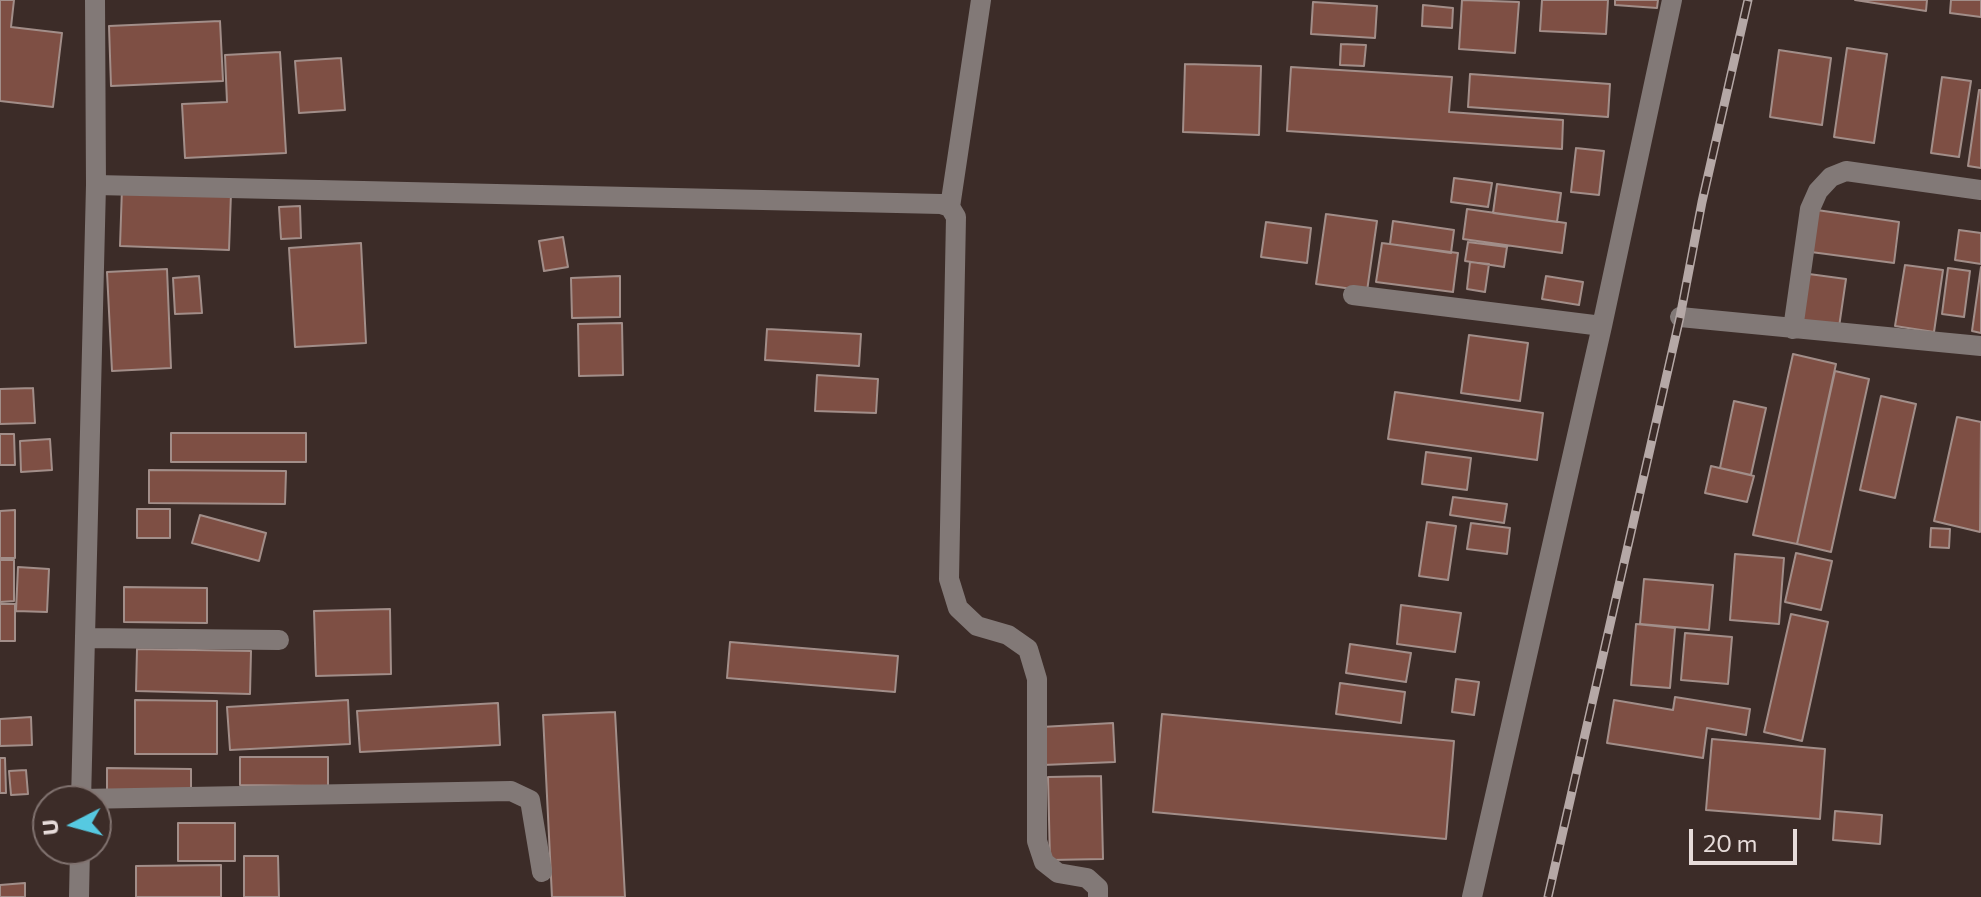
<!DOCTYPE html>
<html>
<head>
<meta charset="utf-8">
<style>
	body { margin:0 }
	#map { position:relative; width:1981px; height:897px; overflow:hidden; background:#3c2c28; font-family:Commissioner,sans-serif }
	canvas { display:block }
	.north { position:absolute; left:32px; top:785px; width:80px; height:80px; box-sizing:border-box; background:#3c2c28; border:2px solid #80726f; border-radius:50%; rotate:264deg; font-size:22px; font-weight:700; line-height:32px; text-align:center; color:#e7dcda }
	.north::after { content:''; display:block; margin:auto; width:28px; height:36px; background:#56c9e1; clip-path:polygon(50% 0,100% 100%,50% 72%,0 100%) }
	.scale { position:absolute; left:1689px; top:829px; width:108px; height:36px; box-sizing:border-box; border:4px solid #e7dcda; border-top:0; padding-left:10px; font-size:24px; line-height:28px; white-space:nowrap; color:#e7dcda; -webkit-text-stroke:6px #3c2c28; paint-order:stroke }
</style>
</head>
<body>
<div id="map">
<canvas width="1981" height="897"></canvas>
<div class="north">U</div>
<div class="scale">20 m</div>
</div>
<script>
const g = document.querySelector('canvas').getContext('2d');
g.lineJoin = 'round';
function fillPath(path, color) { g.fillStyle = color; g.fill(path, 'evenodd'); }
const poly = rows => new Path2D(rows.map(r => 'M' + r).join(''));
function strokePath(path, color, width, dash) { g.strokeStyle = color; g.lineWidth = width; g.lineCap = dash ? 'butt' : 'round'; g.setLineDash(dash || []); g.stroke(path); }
const building = poly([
	[0,0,14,0,11,27,62,33,53,107,0,101,0,0],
	[1462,0,1519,2,1515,53,1459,49,1462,0],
	[1542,0,1608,0,1606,34,1540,31,1542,0],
	[1615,0,1658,0,1657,8,1615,5,1615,0],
	[1855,0,1927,0,1926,11,1855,0],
	[1951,0,1981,0,1981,17,1950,13,1951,0],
	[1313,2,1377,6,1375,38,1311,34,1313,2],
	[1423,5,1453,8,1452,28,1422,26,1423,5],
	[220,21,223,81,111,86,109,26,220,21],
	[1341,44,1366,45,1364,66,1340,65,1341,44],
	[1847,48,1887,54,1874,143,1834,137,1847,48],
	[1779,50,1831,58,1822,125,1770,117,1779,50],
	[280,52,286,153,185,158,182,104,227,102,225,55,280,52],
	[341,58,345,110,299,113,295,61,341,58],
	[1185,64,1261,66,1259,135,1183,132,1185,64],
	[1291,67,1452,77,1449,112,1563,120,1562,149,1287,131,1291,67],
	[1470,74,1610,84,1608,117,1468,107,1470,74],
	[1942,77,1971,81,1959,157,1931,153,1942,77],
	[1979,90,1981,90,1981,168,1968,166,1979,90],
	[1576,148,1604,151,1599,195,1571,192,1576,148],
	[1454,178,1492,183,1488,207,1451,202,1454,178],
	[1497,184,1561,193,1557,222,1493,213,1497,184],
	[122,188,231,193,229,250,120,246,122,188],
	[300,206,301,238,281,239,279,207,300,206],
	[1467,209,1566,223,1562,253,1463,239,1467,209],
	[1817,210,1899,222,1894,263,1811,252,1817,210],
	[1326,214,1377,221,1367,291,1316,284,1326,214],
	[1393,221,1454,230,1451,253,1390,244,1393,221],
	[1266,222,1311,228,1307,263,1261,257,1266,222],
	[1959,230,1981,233,1981,264,1955,260,1959,230],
	[563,237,568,267,544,271,539,241,563,237],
	[1468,242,1507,247,1504,267,1465,261,1468,242],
	[361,243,366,343,295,347,289,248,361,243],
	[1382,243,1458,253,1453,292,1376,282,1382,243],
	[1470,262,1489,264,1485,292,1467,289,1470,262],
	[1905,265,1943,270,1934,332,1895,326,1905,265],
	[1981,267,1981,333,1972,331,1981,267],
	[1948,268,1970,271,1964,317,1942,314,1948,268],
	[167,269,171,368,112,371,107,272,167,269],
	[1809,274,1846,279,1839,327,1802,322,1809,274],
	[199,276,202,313,175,314,173,278,199,276],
	[620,276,620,317,572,318,571,278,620,276],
	[1546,276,1583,282,1579,305,1542,299,1546,276],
	[622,323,623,375,579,376,578,324,622,323],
	[767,329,861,334,859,366,765,360,767,329],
	[1469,335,1528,343,1520,401,1461,393,1469,335],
	[1793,354,1836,364,1797,544,1753,535,1793,354],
	[1835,371,1869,379,1831,552,1797,544,1835,371],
	[817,375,878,379,876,413,815,411,817,375],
	[33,388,35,423,0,424,0,389,33,388],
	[1395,392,1543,413,1537,460,1388,439,1395,392],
	[1881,396,1916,404,1895,498,1860,490,1881,396],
	[1734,401,1766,408,1751,475,1720,468,1734,401],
	[1957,417,1981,422,1980,532,1934,521,1957,417],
	[171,433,306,433,306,462,171,462,171,433],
	[0,434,14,434,15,465,0,465,0,434],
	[50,439,52,470,21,472,20,441,50,439],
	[1426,452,1471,458,1467,490,1422,484,1426,452],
	[1711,466,1754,476,1747,502,1705,493,1711,466],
	[149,470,286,471,285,504,149,503,149,470],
	[1453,497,1507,504,1504,523,1450,515,1453,497],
	[137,509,170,509,170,538,137,538,137,509],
	[15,510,15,558,0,558,0,511,15,510],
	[200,515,266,533,259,561,192,543,200,515],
	[1427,522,1456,526,1448,580,1419,576,1427,522],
	[1471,523,1510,528,1507,554,1467,549,1471,523],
	[1931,528,1950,529,1949,548,1930,547,1931,528],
	[1796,553,1832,561,1821,610,1785,602,1796,553],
	[1735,554,1784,558,1779,624,1730,620,1735,554],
	[0,560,14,560,14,601,0,602,0,560],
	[18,567,49,569,47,612,16,611,18,567],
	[1644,579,1713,585,1709,630,1640,624,1644,579],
	[124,587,207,588,207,623,124,622,124,587],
	[0,604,15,604,15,641,0,641,0,604],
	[1401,605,1461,613,1455,652,1397,644,1401,605],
	[390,609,391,674,316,676,314,611,390,609],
	[1791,614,1828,622,1802,741,1764,732,1791,614],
	[1636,624,1675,628,1670,688,1631,685,1636,624],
	[1685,633,1732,637,1728,684,1681,680,1685,633],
	[730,642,898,656,895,692,727,678,730,642],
	[1350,644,1411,653,1406,682,1346,673,1350,644],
	[137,649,251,651,250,694,136,691,137,649],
	[1456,679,1479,682,1474,715,1452,712,1456,679],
	[1340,683,1405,692,1401,723,1336,714,1340,683],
	[1675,697,1750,709,1746,735,1707,728,1703,758,1607,743,1614,700,1673,710,1675,697],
	[135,700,217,701,217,754,135,754,135,700],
	[348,700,350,744,230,750,227,707,348,700],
	[498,703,500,745,360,752,357,711,498,703],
	[615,712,625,897,552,897,543,715,615,712],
	[1162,714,1454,741,1446,839,1153,812,1162,714],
	[31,717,32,745,0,746,0,719,31,717],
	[1113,723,1115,762,1043,765,1041,727,1113,723],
	[1712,739,1825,749,1820,819,1706,810,1712,739],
	[240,757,328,757,328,786,240,785,240,757],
	[0,758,5,758,6,793,0,793,0,758],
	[107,768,191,769,191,793,107,793,107,768],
	[26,770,28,794,11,795,9,771,26,770],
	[1101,776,1103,859,1050,860,1048,777,1101,776],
	[1835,811,1882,815,1880,844,1833,840,1835,811],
	[178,823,235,823,235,861,178,861,178,823],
	[244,856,278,856,279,897,244,897,244,856],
	[221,865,221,897,136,897,136,866,221,865],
	[25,883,25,897,0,897,0,885,25,883]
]);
fillPath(building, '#7e4f44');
strokePath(building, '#a28e89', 2);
strokePath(poly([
	[96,185,941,204,950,207,956,217,949,579,958,608,977,626,1008,635,1028,649,1037,679,1037,841,1044,862,1058,873,1087,878,1098,888,1098,897],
	[950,207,981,0],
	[1353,295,1602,326],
	[1680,317,1981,346],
	[1793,329,1810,209,1818,191,1831,177,1846,171,1981,190],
	[85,638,279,640],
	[81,799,511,791,530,800,542,872],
	[81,801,96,185,95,0],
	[79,897,80,849],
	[1472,897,1602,326,1672,0]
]), '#827977', 20);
const rail = poly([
	[1548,897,1680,317,1702,202,1748,0]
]);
strokePath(rail, '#b5a8a6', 9);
strokePath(rail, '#3c2c28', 6, [18]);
</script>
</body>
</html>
